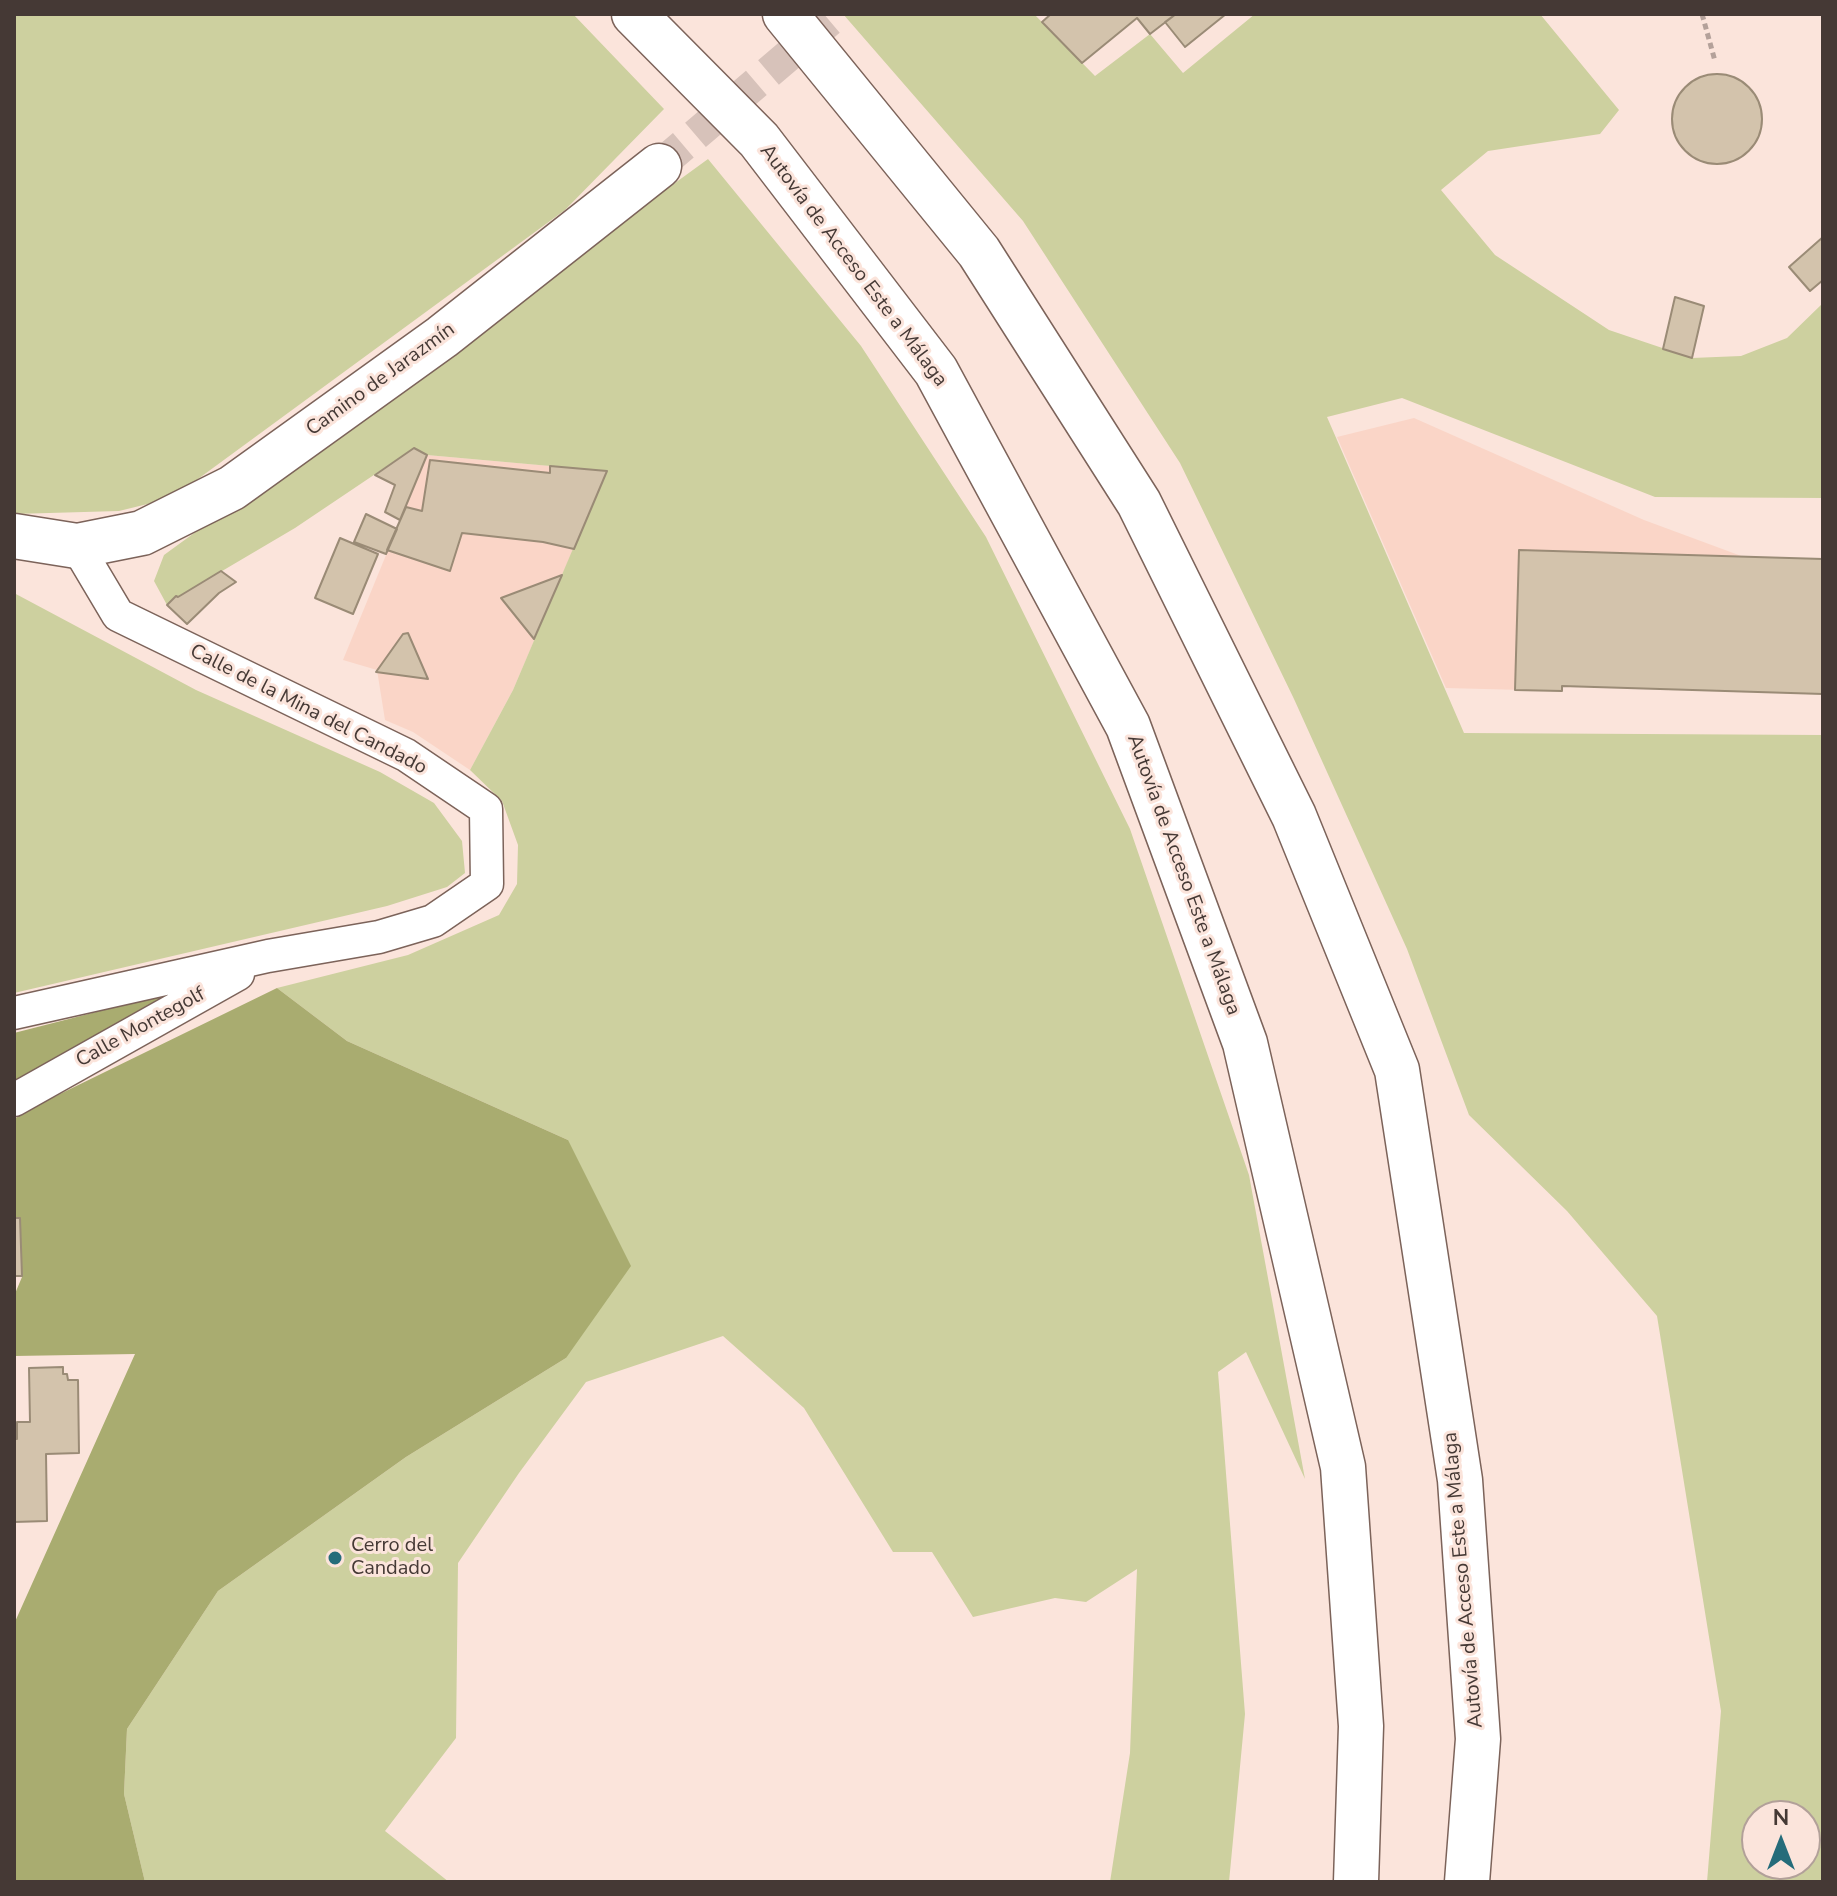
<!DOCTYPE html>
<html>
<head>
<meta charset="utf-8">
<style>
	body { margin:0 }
	#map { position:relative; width:1837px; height:1896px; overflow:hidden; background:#fbe4db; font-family:"Nunito Sans",sans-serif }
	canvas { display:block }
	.frame { position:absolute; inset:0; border:16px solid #453935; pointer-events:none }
	.north { position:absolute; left:1741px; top:1800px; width:80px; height:80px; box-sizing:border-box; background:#fbe4db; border:2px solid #b2a099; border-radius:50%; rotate:0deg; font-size:22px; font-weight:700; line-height:32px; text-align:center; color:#453935 }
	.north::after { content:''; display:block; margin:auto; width:28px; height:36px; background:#256c7a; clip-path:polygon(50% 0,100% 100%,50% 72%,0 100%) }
</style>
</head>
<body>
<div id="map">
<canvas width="1837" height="1896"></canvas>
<div class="frame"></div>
<div class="north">N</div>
</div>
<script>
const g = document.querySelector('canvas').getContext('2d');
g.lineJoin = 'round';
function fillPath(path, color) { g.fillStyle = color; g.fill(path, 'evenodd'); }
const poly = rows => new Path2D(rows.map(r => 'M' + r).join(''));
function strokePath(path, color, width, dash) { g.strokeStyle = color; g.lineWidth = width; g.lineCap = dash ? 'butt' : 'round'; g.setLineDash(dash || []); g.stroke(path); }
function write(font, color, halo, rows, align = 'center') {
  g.font = font + ' "Nunito Sans",sans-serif'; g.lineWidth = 6; g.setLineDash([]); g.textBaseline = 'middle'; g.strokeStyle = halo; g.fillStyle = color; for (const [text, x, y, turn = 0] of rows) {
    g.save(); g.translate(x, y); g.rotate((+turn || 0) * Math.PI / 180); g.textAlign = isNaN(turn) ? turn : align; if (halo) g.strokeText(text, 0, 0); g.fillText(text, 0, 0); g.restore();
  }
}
fillPath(poly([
	[1414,418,1644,520,1744,557,1563,686,1562,691,1446,688,1337,437],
	[427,455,607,471,513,690,470,770,413,732,385,720,377,670,343,660]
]), '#fad5c7');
fillPath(poly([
	[14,14,573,14,664,109,565,210,172,498,119,511,14,514],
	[843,14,1034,14,1095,76,1150,34,1183,73,1255,14,1540,14,1619,110,1600,134,1488,151,1441,190,1495,255,1609,330,1692,358,1741,356,1787,338,1823,303,1823,498,1655,497,1402,398,1327,417,1464,733,1823,735,1823,1882,1707,1882,1721,1711,1657,1316,1567,1211,1469,1115,1407,949,1294,699,1180,463,1023,221],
	[1757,1816,1805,1816,1805,1864,1757,1864],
	[708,159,861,346,986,537,1130,829,1249,1175,1305,1479,1246,1352,1218,1372,1245,1714,1229,1882,1110,1882,1130,1753,1137,1569,1086,1602,1055,1598,973,1617,932,1552,893,1552,804,1408,723,1336,586,1382,519,1473,458,1563,456,1738,385,1831,449,1882,145,1882,124,1794,127,1729,218,1591,406,1457,566,1358,568,1140,347,1041,277,988,408,955,499,915,517,884,518,845,502,801,470,770,513,690,606,471,427,455,414,448,295,528,178,597,176,596,167,605,154,581,164,555],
	[14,593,196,690,380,772,434,803,462,841,465,873,447,887,387,906,14,993]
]), '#cdd09f');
fillPath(poly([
	[190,988,14,1082,14,1033],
	[277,988,347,1041,568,1140,631,1266,566,1358,406,1457,218,1591,127,1729,124,1794,145,1882,14,1882,14,1624,135,1354,14,1356,14,1296,22,1277,14,1276,14,1120,21,1113]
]), '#a9ac70');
const building = poly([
	[1051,14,1176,14,1150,34,1137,18,1082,63,1042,22,1051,14],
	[1176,14,1226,14,1185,47,1165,22,1176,14],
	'1672 119a45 45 0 1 1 90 0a45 45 0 1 1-90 0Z',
	[1823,237,1823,280,1810,291,1789,267,1823,237],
	[1675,297,1704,306,1692,358,1663,349,1675,297],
	[414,448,427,455,400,520,385,512,395,485,375,475,414,448],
	[430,460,550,473,550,466,607,471,574,549,543,542,462,533,450,571,387,550,406,507,422,511,430,460],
	[366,514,397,529,386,554,354,542,366,514],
	[340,538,378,554,353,614,315,598,340,538],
	[1519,550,1823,559,1823,694,1562,686,1562,691,1515,690,1519,550],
	[221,571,236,582,219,593,187,624,167,605,176,596,178,597,221,571],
	[562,575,534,639,501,598,562,575],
	[408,633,428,679,376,672,403,634,408,633],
	[14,1218,20,1218,22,1276,14,1276,14,1218],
	[63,1367,63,1374,67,1374,68,1380,78,1380,79,1453,46,1454,47,1521,14,1522,14,1439,17,1439,17,1422,30,1422,29,1368,63,1367]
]);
fillPath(building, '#d3c3ac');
strokePath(building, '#9a8b76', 2);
strokePath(poly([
	[659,166,837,14]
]), '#d7c2ba', 32, [32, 16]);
const street = poly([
	[14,1013,268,956,379,937,433,921,487,884,486,809,406,755,118,615,77,546],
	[14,1100,238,974]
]);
const secondary = poly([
	[14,536,77,546,142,533,232,488,442,337,659,166]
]);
const highway = poly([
	[634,14,759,140,936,371,1128,726,1245,1043,1343,1467,1361,1726,1356,1882],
	[785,14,979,252,1139,503,1294,816,1397,1070,1460,1480,1478,1739,1467,1882]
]);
strokePath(street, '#7c635a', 35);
strokePath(secondary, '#7c635a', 47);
strokePath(highway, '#7c635a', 47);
strokePath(poly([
	[1702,14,1715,61]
]), '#b4a19a', 5, [6, 4]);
strokePath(street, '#fff', 32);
strokePath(secondary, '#fff', 44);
strokePath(highway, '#fff', 44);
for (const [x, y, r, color] of [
	[335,1558,8,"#256c7a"]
]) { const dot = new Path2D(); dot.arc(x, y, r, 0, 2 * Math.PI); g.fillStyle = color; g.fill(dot); strokePath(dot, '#fbe4db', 3); }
write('20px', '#453935', '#fbe4db', [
	["Autovía de Acceso Este a Málaga",853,266,53],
	["Camino de Jarazmín",381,380,-36],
	["Calle de la Mina del Candado",308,710,27],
	["Autovía de Acceso Este a Málaga",1183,875,70],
	["Calle Montegolf",141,1028,-29],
	["Autovía de Acceso Este a Málaga",1464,1580,-95]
]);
write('20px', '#453935', '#fbe4db', [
	["Cerro del",351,1546],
	["Candado",351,1569]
], 'left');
</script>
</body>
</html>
